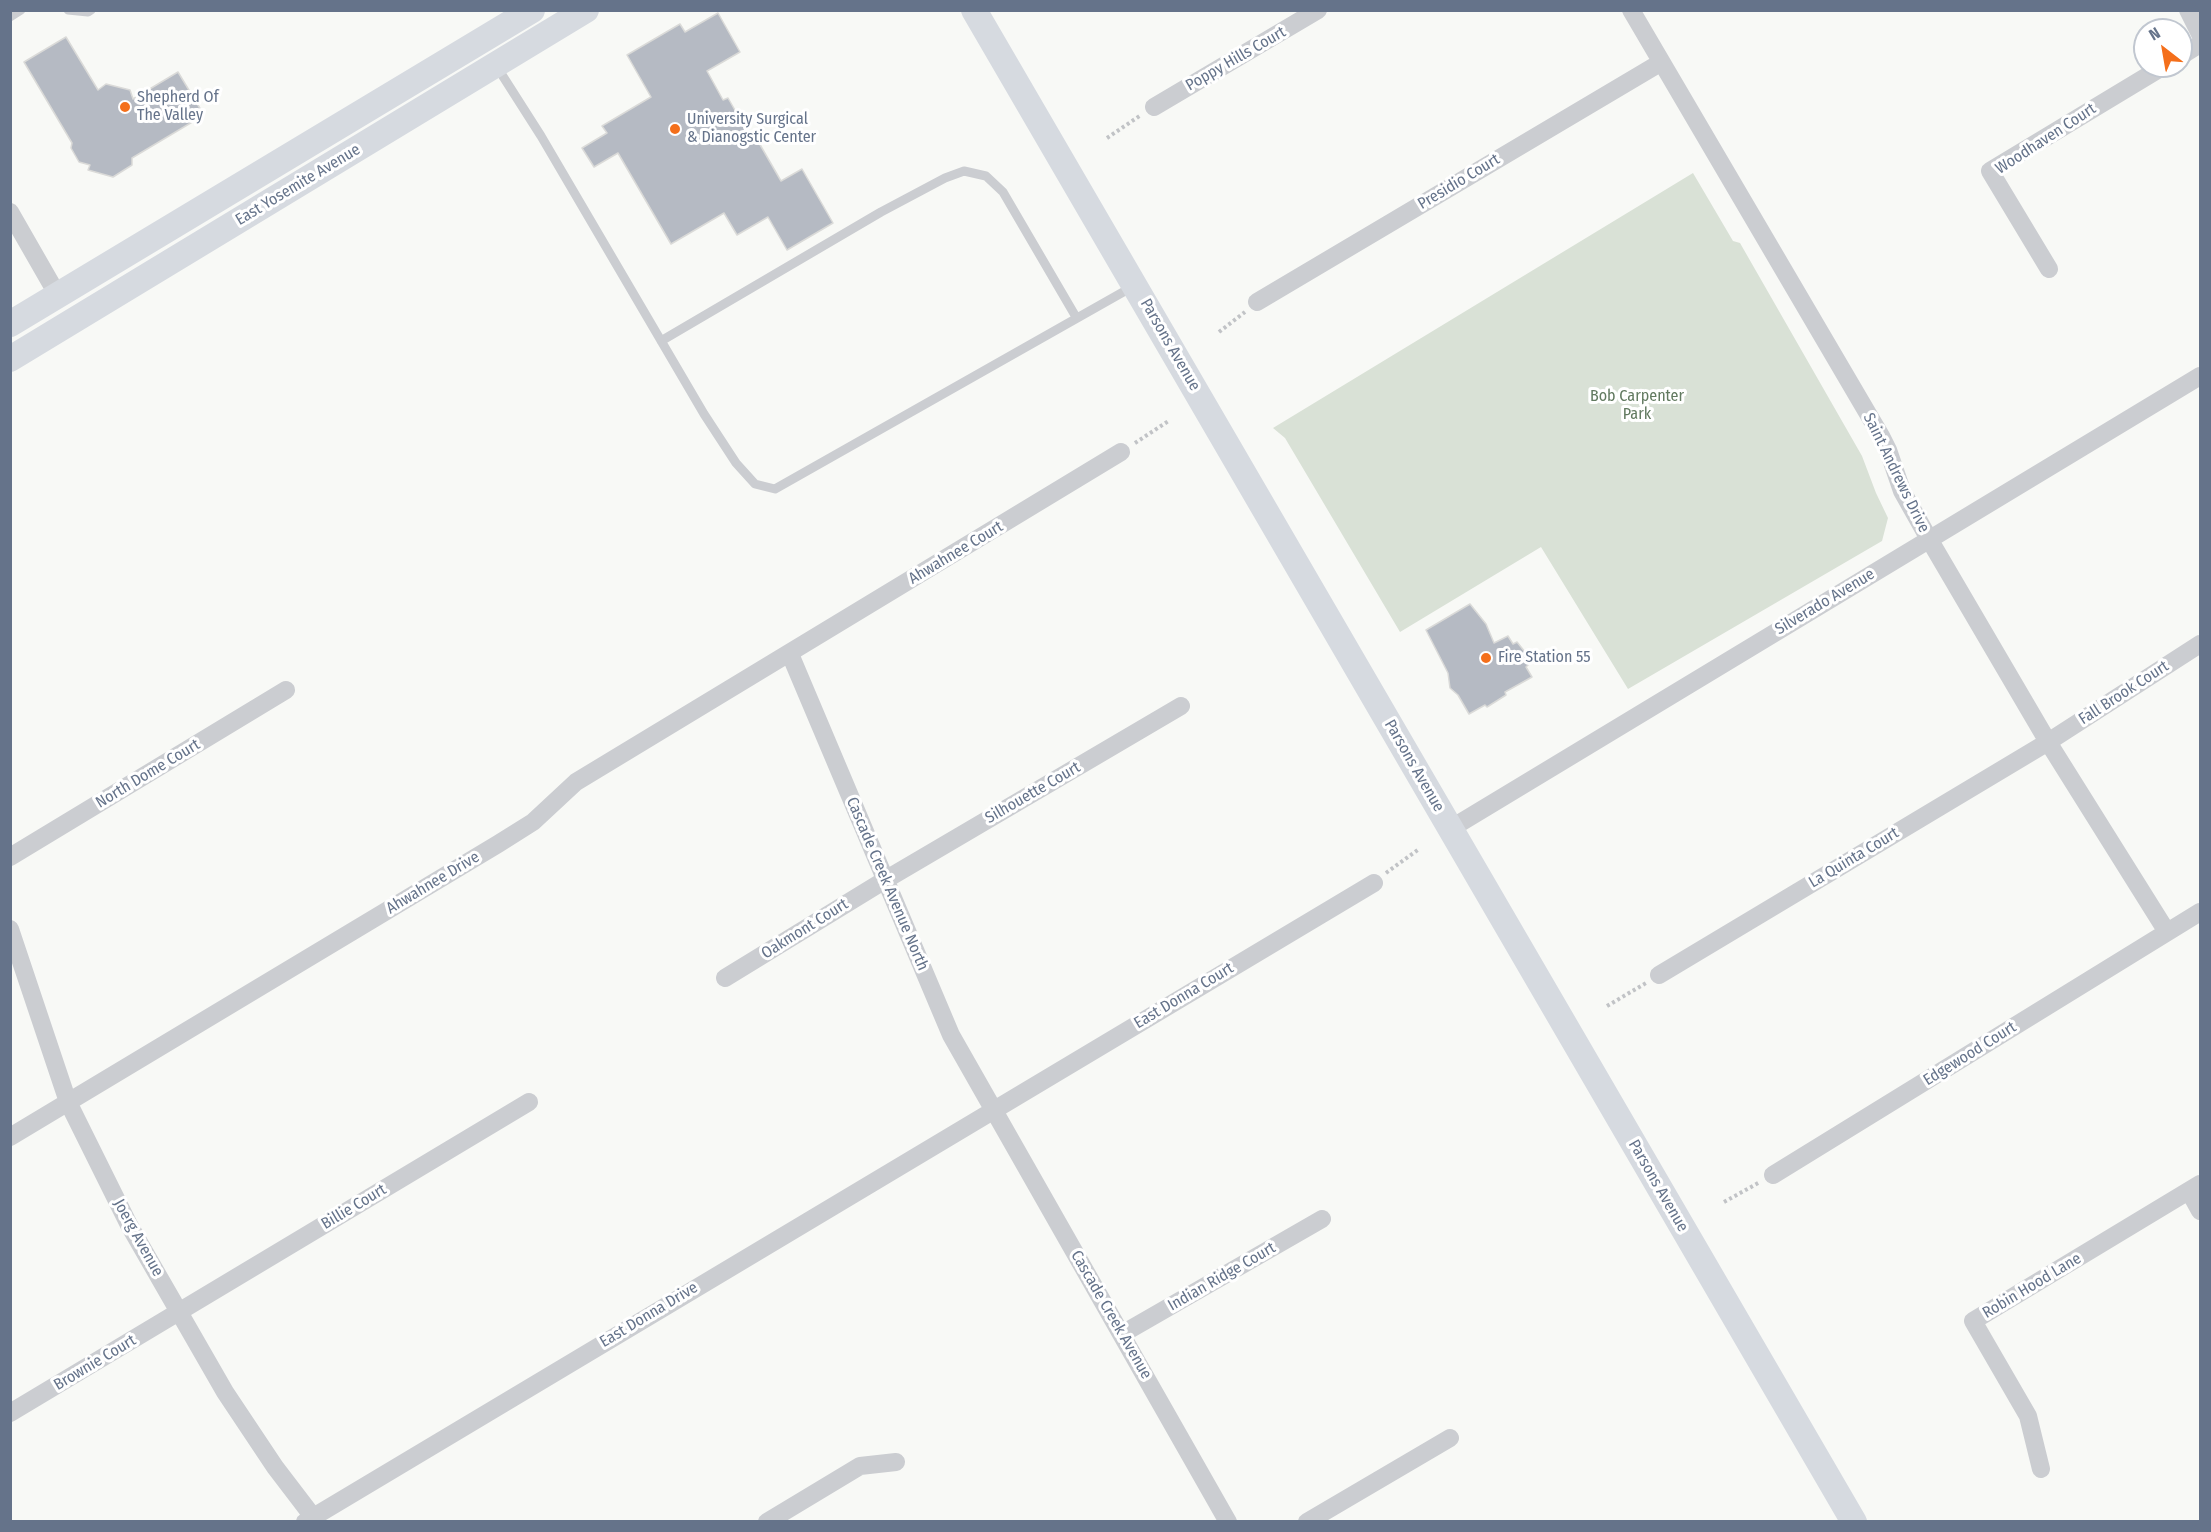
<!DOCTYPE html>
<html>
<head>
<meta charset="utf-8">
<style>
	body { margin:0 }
	#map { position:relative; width:2211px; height:1532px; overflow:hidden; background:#f8f9f6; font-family:"Fira Sans Condensed",sans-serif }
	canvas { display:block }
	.frame { position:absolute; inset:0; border:12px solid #65738a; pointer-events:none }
	.north { position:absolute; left:2133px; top:18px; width:60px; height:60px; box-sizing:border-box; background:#fff; border:2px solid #c1c7d0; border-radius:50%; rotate:329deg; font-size:16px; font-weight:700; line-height:24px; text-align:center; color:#65738a }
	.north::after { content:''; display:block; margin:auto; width:21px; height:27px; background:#f46f1b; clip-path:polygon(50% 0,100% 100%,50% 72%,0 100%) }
</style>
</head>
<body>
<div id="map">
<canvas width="2211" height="1532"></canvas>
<div class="frame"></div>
<div class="north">N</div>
</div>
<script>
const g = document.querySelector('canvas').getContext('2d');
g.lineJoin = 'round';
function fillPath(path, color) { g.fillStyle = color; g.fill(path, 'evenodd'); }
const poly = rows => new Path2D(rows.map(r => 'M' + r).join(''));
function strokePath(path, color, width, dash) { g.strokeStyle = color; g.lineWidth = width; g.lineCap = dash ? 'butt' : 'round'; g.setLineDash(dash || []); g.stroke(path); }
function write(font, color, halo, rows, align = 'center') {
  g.font = font + ' "Fira Sans Condensed",sans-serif'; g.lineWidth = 6; g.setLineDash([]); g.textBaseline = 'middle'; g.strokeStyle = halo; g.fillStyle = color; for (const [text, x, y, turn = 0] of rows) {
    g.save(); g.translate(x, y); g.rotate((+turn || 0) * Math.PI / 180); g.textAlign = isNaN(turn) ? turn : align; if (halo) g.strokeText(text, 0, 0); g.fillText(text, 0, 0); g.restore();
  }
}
fillPath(poly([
	[1693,173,1733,241,1740,243,1862,456,1876,493,1888,518,1882,541,1628,689,1541,547,1400,632,1285,438,1273,428]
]), '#d9e1d6');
const building = poly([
	[718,13,740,52,707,71,723,100,728,98,751,138,755,136,781,181,802,169,833,223,787,250,768,217,737,235,724,213,671,244,618,153,594,167,582,148,607,133,602,126,651,97,627,55,680,24,685,32,718,13],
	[66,37,98,90,106,84,130,90,133,99,178,72,204,115,132,158,132,165,113,177,88,170,90,165,79,162,71,148,72,143,24,62,66,37],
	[1470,604,1486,624,1494,643,1508,636,1513,644,1517,642,1525,652,1530,663,1526,667,1532,677,1505,692,1506,695,1487,707,1485,705,1469,714,1458,695,1450,688,1448,673,1426,630,1470,604]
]);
fillPath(building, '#b5bac3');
strokePath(building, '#dadad8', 1.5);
strokePath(poly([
	[1107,138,1141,115],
	[1219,332,1245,312],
	[1135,443,1170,420],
	[1386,873,1419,849],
	[1607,1006,1646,983],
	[1724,1202,1760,1182]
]), '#c1c3c6', 4, [3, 3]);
strokePath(poly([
	[68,10,88,12,91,10],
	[10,17,21,10],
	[497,67,541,136,704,414,736,463,755,484,775,489,1132,287],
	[661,341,881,212,945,178,964,171,986,176,1003,192,1076,317]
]), '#cbcdd1', 9);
strokePath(poly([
	[1631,10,1881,436,1888,450,1902,491,1929,539,2048,742,2167,932],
	[2188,10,2200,34],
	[2181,56,2200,44],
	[1154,107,1318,10],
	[10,212,57,294],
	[2049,269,1990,171,2164,66],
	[1257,302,1660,63],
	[790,654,951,1035,1228,1522],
	[1450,829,2200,376],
	[10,857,286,690],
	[10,929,68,1102,129,1225,225,1392,275,1467,317,1522],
	[1659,975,2048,742,2200,644],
	[725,978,885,880,1181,706],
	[10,1137,498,844,533,822,576,782,1121,452],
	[1773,1175,2200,912],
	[2189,1191,2200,1211],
	[1122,1334,1322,1219],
	[10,1413,529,1102],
	[2041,1469,2028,1416,1973,1321,2200,1184],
	[305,1522,1374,883],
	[767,1522,860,1466,896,1462],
	[1307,1522,1450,1438]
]), '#cbcdd1', 18);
strokePath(poly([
	[974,10,1854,1522],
	[10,324,532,10],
	[10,359,586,10]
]), '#d6dae0', 26);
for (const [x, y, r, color] of [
	[125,107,6,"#f46f1b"],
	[675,129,6,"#f46f1b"],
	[1486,658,6,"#f46f1b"]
]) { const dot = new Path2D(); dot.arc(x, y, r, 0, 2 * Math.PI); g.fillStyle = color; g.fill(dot); strokePath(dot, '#fff', 2); }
write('16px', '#65738a', '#fff', [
	["Poppy Hills Court",1236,59,-30],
	["Woodhaven Court",2046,139,-33],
	["Presidio Court",1459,182,-31],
	["East Yosemite Avenue",298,185,-31],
	["Parsons Avenue",1170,345,60],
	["Saint Andrews Drive",1896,473,64],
	["Ahwahnee Court",956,553,-31],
	["Silverado Avenue",1825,602,-31],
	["Fall Brook Court",2124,693,-33],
	["Parsons Avenue",1414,766,60],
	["North Dome Court",148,774,-31],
	["Silhouette Court",1033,793,-30],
	["La Quinta Court",1854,858,-31],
	["Ahwahnee Drive",433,883,-31],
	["Cascade Creek Avenue North",887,884,67],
	["Oakmont Court",805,929,-32],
	["East Donna Court",1184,996,-31],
	["Edgewood Court",1970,1054,-32],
	["Parsons Avenue",1658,1186,60],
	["Billie Court",354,1207,-31],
	["Joerg Avenue",138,1238,61],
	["Indian Ridge Court",1222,1277,-30],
	["Robin Hood Lane",2032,1286,-31],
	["East Donna Drive",649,1315,-31],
	["Cascade Creek Avenue",1111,1315,60],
	["Brownie Court",95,1363,-31]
]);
write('16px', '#65738a', '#fff', [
	["Shepherd Of",137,98],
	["The Valley",137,116],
	["University Surgical",687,120],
	["& Dianogstic Center",687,138],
	["Fire Station 55",1498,658]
], 'left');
write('16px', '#627a60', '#fff', [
	["Bob Carpenter",1637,397],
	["Park",1637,415]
]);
</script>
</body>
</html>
